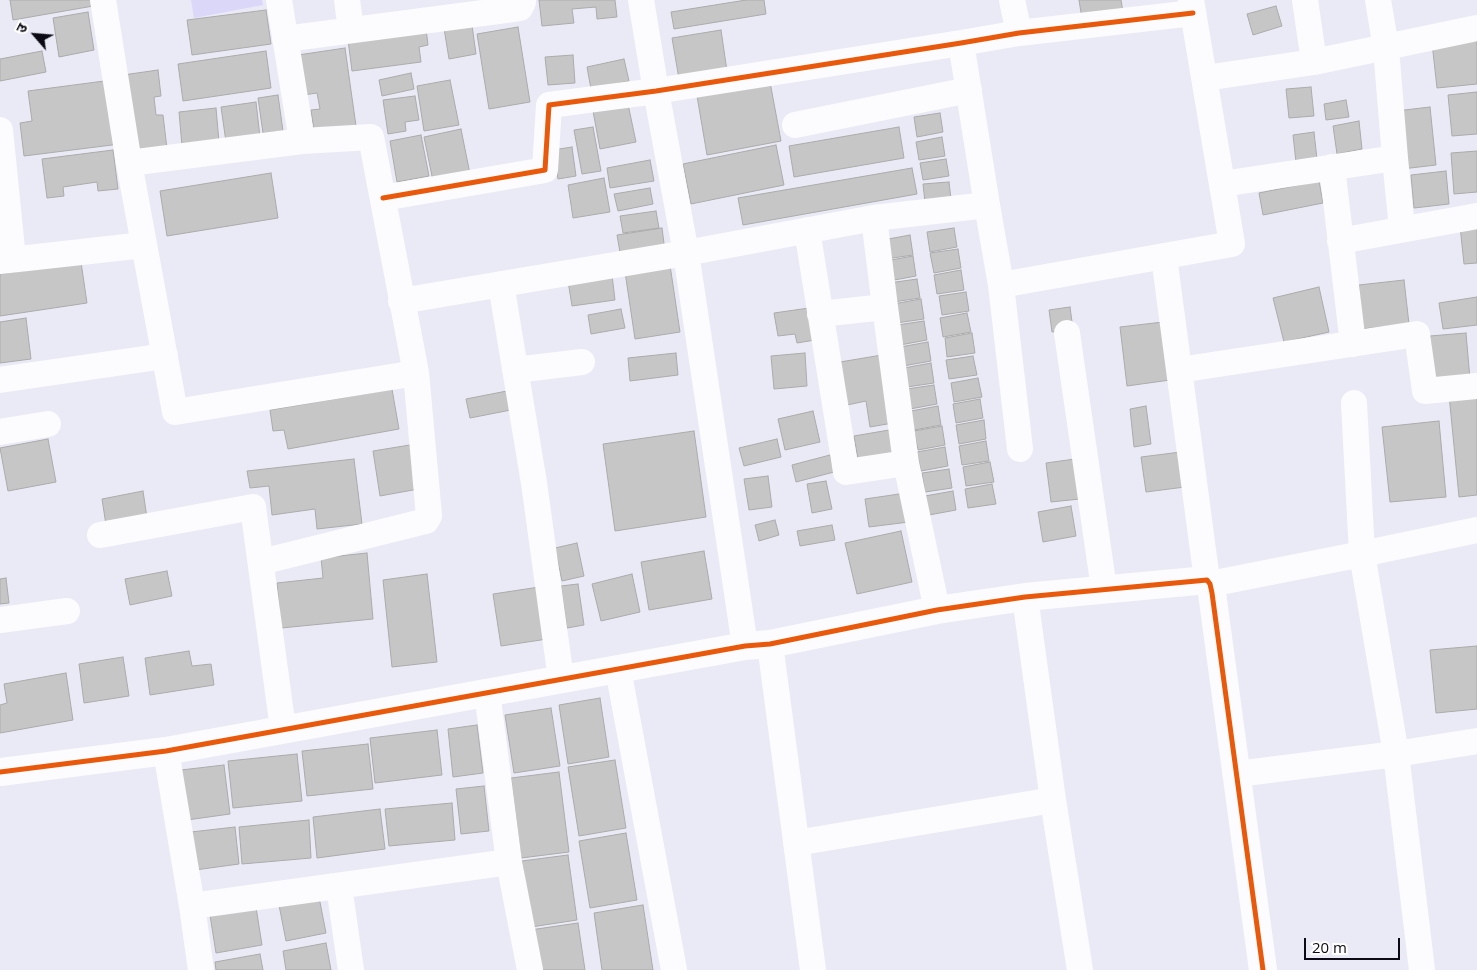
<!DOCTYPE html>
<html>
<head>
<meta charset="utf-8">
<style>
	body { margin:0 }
	#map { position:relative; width:1477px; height:970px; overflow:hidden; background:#eaeaf6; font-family:"Open Sans","Noto Sans Devanagari",sans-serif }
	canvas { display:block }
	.north { position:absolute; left:10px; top:10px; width:50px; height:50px; -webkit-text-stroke:4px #fff; paint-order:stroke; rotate:297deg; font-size:14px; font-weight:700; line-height:20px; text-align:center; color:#0c0b15 }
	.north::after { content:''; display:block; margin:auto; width:18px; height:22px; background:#0c0b15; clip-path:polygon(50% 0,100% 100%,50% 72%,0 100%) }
	.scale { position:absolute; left:1304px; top:938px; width:96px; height:22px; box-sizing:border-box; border:2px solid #0c0b15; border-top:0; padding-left:6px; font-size:15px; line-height:18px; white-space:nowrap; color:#0c0b15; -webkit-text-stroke:4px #fff; paint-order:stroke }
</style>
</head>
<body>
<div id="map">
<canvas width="1477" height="970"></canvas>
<div class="north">उ</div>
<div class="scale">20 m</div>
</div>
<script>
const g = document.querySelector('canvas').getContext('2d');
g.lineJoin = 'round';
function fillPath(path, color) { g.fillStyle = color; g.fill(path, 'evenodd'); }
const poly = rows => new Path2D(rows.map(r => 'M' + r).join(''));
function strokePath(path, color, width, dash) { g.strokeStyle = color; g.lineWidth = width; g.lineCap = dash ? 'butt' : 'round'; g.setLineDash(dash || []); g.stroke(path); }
fillPath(poly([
	[191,0,262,0,263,5,194,18]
]), '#dad7f9');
const building = poly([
	[10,0,99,0,99,5,13,20,10,0],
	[539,0,615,0,617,17,597,19,596,7,572,9,574,23,542,26,539,0],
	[746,0,764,0,766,14,674,29,671,12,746,0],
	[1079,0,1121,0,1123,12,1082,19,1079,0],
	[1276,6,1282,26,1253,35,1247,14,1276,6],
	[266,10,271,44,192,55,187,20,266,10],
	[88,12,94,50,59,57,53,18,88,12],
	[471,18,476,54,449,59,443,22,471,18],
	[425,20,428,45,419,47,421,62,352,71,347,32,425,20],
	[518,27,530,102,489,109,477,34,518,27],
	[721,30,727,71,679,79,672,38,721,30],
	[1477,39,1477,84,1437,88,1432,43,1477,39],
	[345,48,357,133,314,130,311,110,320,109,317,93,303,95,298,55,345,48],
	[42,51,46,72,0,81,0,59,42,51],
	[266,51,271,88,183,101,178,64,266,51],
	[573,55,575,83,548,85,545,57,573,55],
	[624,59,629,81,591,89,587,67,624,59],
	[158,70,161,96,154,97,156,115,163,115,167,149,133,153,123,75,158,70],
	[411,73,414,89,382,96,379,80,411,73],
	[112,80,120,144,24,156,20,123,32,121,28,91,112,80],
	[450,80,459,125,424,131,417,86,450,80],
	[770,82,781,141,707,155,697,96,770,82],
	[1311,87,1314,116,1289,118,1286,89,1311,87],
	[1477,92,1477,134,1452,136,1448,95,1477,92],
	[278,95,283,131,263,133,258,98,278,95],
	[415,96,419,120,405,122,406,131,388,134,383,100,415,96],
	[1346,100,1349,117,1326,120,1324,104,1346,100],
	[256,102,260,137,226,142,221,107,256,102],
	[628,104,636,142,600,149,593,111,628,104],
	[1430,107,1436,165,1402,169,1396,111,1430,107],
	[216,108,219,142,182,146,179,112,216,108],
	[940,113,943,132,917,137,914,117,940,113],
	[1359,121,1362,149,1337,154,1333,126,1359,121],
	[593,127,601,171,582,174,574,130,593,127],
	[899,127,904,158,794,177,789,146,899,127],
	[461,129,470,174,433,181,424,137,461,129],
	[1314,132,1317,159,1296,162,1293,135,1314,132],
	[421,135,429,176,397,182,390,141,421,135],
	[942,137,945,156,919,160,916,142,942,137],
	[776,145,784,185,691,204,683,164,776,145],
	[572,147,576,176,558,179,553,150,572,147],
	[113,150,118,189,98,191,97,182,63,187,64,196,47,198,42,159,113,150],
	[1477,151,1477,192,1454,194,1451,153,1477,151],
	[946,159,949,176,923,180,920,163,946,159],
	[650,160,654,181,610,188,607,168,650,160],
	[912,168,917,194,743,225,738,198,912,168],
	[1446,171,1449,204,1414,208,1411,175,1446,171],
	[271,173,278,218,167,236,160,191,271,173],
	[604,178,610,212,573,218,568,185,604,178],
	[1319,181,1323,203,1263,215,1259,193,1319,181],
	[949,182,951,199,925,202,923,184,949,182],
	[650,188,653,204,618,211,614,194,650,188],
	[656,211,659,228,623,233,620,216,656,211],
	[1477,225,1477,263,1464,264,1460,226,1477,225],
	[662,228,665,251,621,258,617,235,662,228],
	[954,228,957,247,930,252,927,232,954,228],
	[910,235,913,255,886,259,883,240,910,235],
	[958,249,961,268,934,273,930,253,958,249],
	[913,256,916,276,889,281,886,261,913,256],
	[81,262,87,303,0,316,0,274,81,262],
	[670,265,680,332,635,339,625,272,670,265],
	[961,270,964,290,937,294,934,275,961,270],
	[612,275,615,300,572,306,568,281,612,275],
	[917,279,920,298,893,302,889,283,917,279],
	[1404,280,1409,324,1362,329,1359,285,1404,280],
	[1319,287,1329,332,1284,342,1273,298,1319,287],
	[966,292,969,311,942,315,939,296,966,292],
	[1477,297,1477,325,1443,329,1439,303,1477,297],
	[921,299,924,319,896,323,893,304,921,299],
	[1070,307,1073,329,1052,332,1049,310,1070,307],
	[809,308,815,340,797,343,795,334,778,336,774,313,809,308],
	[621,309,625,328,591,334,588,315,621,309],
	[967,313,971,332,943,337,940,318,967,313],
	[26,318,31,359,0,363,0,322,26,318],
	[924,321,927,340,900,345,897,325,924,321],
	[1163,322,1170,380,1127,386,1120,327,1163,322],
	[972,333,975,353,947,357,945,338,972,333],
	[1466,333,1470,379,1435,383,1430,336,1466,333],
	[928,342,931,361,903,366,900,347,928,342],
	[676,353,678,375,630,381,628,358,676,353],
	[805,353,807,386,774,389,771,356,805,353],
	[882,355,893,423,870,427,866,401,847,405,840,362,882,355],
	[973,356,977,375,949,379,946,360,973,356],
	[931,363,934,383,907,387,904,368,931,363],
	[978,378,982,397,954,402,951,383,978,378],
	[934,385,937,404,910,409,907,389,934,385],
	[392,389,399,429,288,449,284,430,273,431,270,410,392,389],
	[512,390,516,409,470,418,466,399,512,390],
	[1477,392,1477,495,1459,497,1449,395,1477,392],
	[980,399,983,418,956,423,953,404,980,399],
	[938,406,941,425,914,430,911,411,938,406],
	[1146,406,1151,444,1134,447,1130,409,1146,406],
	[813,411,820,442,785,450,778,419,813,411],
	[984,420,986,439,959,444,956,425,984,420],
	[1439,421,1446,497,1390,502,1382,427,1439,421],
	[942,426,945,445,918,450,914,431,942,426],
	[895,429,899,453,858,459,854,436,895,429],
	[694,431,706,517,615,531,603,444,694,431],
	[48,439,56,482,8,491,0,448,48,439],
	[777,439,781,457,744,466,739,448,777,439],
	[986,441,989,461,962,465,959,446,986,441],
	[416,444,424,488,380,496,373,451,416,444],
	[945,447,948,466,921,471,917,452,945,447],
	[1181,452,1185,487,1146,492,1141,457,1181,452],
	[830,455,834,472,796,482,792,465,830,455],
	[354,459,362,524,317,529,315,509,272,515,269,486,250,488,247,471,354,459],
	[1075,459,1080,499,1051,502,1046,463,1075,459],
	[990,462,994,482,966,486,963,467,990,462],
	[949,469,952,488,925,492,922,473,949,469],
	[768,476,772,507,749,510,744,479,768,476],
	[826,481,832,509,812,513,807,484,826,481],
	[992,484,996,504,968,508,965,489,992,484],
	[143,491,147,518,106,525,102,499,143,491],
	[953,491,956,510,929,515,925,496,953,491],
	[906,493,909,522,869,527,865,499,906,493],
	[1071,506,1076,536,1043,542,1038,512,1071,506],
	[775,520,779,535,759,541,755,525,775,520],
	[832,525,835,540,800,546,797,531,832,525],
	[901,531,912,582,857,594,845,543,901,531],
	[577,543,584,576,562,581,555,548,577,543],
	[704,551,712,599,649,610,641,562,704,551],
	[367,553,373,619,281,628,277,583,323,578,321,558,367,553],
	[167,571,172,596,130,605,125,579,167,571],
	[427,574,437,662,392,667,383,580,427,574],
	[632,574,640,612,601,621,592,584,632,574],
	[6,578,9,603,0,604,0,579,6,578],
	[578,584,584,625,567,628,561,586,578,584],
	[546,586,554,638,501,646,493,594,546,586],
	[1477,646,1477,709,1436,713,1430,650,1477,646],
	[189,651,192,666,211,664,214,685,150,695,145,658,189,651],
	[123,657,129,696,84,703,79,664,123,657],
	[66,673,73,720,0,733,0,705,7,703,4,684,66,673],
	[600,698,609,757,568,764,559,705,600,698],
	[551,708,560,766,514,773,505,715,551,708],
	[477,725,483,773,453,777,448,729,477,725],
	[437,730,442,775,375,783,370,738,437,730],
	[368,744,373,789,307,796,302,751,368,744],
	[297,754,302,801,233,808,228,761,297,754],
	[615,760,626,828,579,836,568,767,615,760],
	[224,765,230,814,187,820,181,770,224,765],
	[559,772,569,852,521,858,511,778,559,772],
	[484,786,489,831,461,834,456,789,484,786],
	[452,803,455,840,389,846,385,809,452,803],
	[380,809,385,849,317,858,313,817,380,809],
	[309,820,311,858,242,864,239,827,309,820],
	[235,827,239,864,195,870,191,832,235,827],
	[626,833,637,900,590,908,579,841,626,833],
	[568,855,577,920,531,927,522,861,568,855],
	[318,892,326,933,286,941,278,900,318,892],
	[255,901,262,945,216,953,209,909,255,901],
	[643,905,653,970,602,970,594,913,643,905],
	[578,923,585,970,536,970,530,930,578,923],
	[326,943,331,970,286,970,283,951,326,943],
	[260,954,263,970,216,970,215,962,260,954]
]);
fillPath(building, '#c6c6c6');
strokePath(building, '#ababab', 1);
strokePath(poly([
	[103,0,129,163,175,412,416,373],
	[279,0,302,141],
	[347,0,351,30],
	[641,0,656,91,686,253,745,646],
	[1012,0,1019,33],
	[1305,0,1314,62],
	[1378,0,1386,48,1395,158,1402,229],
	[285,39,513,9,520,8,523,2,523,0],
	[961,43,987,205,1001,285,1020,449],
	[1205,78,1314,62,1477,28],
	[795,125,969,90],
	[0,130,13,259],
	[129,163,302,141,371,137,416,373,429,516,426,521,422,522,261,562],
	[1332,167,1353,344],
	[1222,184,1395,158],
	[383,198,545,170,549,105,656,91,961,43,1019,33,1193,13],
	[874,218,885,307,906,463,937,610],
	[807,230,846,472,906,463],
	[1340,241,1477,216],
	[1164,257,1207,580],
	[0,261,144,245],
	[501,284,534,483,561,679],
	[1001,285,1232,244,1191,0],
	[401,301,686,253,874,218,987,205],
	[820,314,885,307],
	[1067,333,1104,589],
	[515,370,582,362],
	[1179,370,1417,334,1425,391,1477,386],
	[0,380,165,356],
	[1354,403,1362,554,1396,754,1422,970],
	[0,432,48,424],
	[100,535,253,507,283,729],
	[1210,584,1362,554,1477,530],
	[1025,597,1053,800,1080,970],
	[0,620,67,611],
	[770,644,813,970],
	[618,669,674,970],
	[487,692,509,862,530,970],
	[166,751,192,906,201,970],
	[1237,774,1396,754,1477,741],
	[796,843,1053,800],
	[339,886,351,970],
	[192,906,509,862]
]), '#fcfcfe', 26);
strokePath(poly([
	[0,772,166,751,745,646,770,644,937,610,1025,597,1207,580,1210,584,1212,593,1263,970]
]), '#fcfcfe', 28);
strokePath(poly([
	[383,198,545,170,549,105,656,91,961,43,1019,33,1193,13],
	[0,772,166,751,745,646,770,644,937,610,1025,597,1207,580,1210,584,1212,593,1263,970]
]), '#e8590c', 5);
</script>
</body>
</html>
